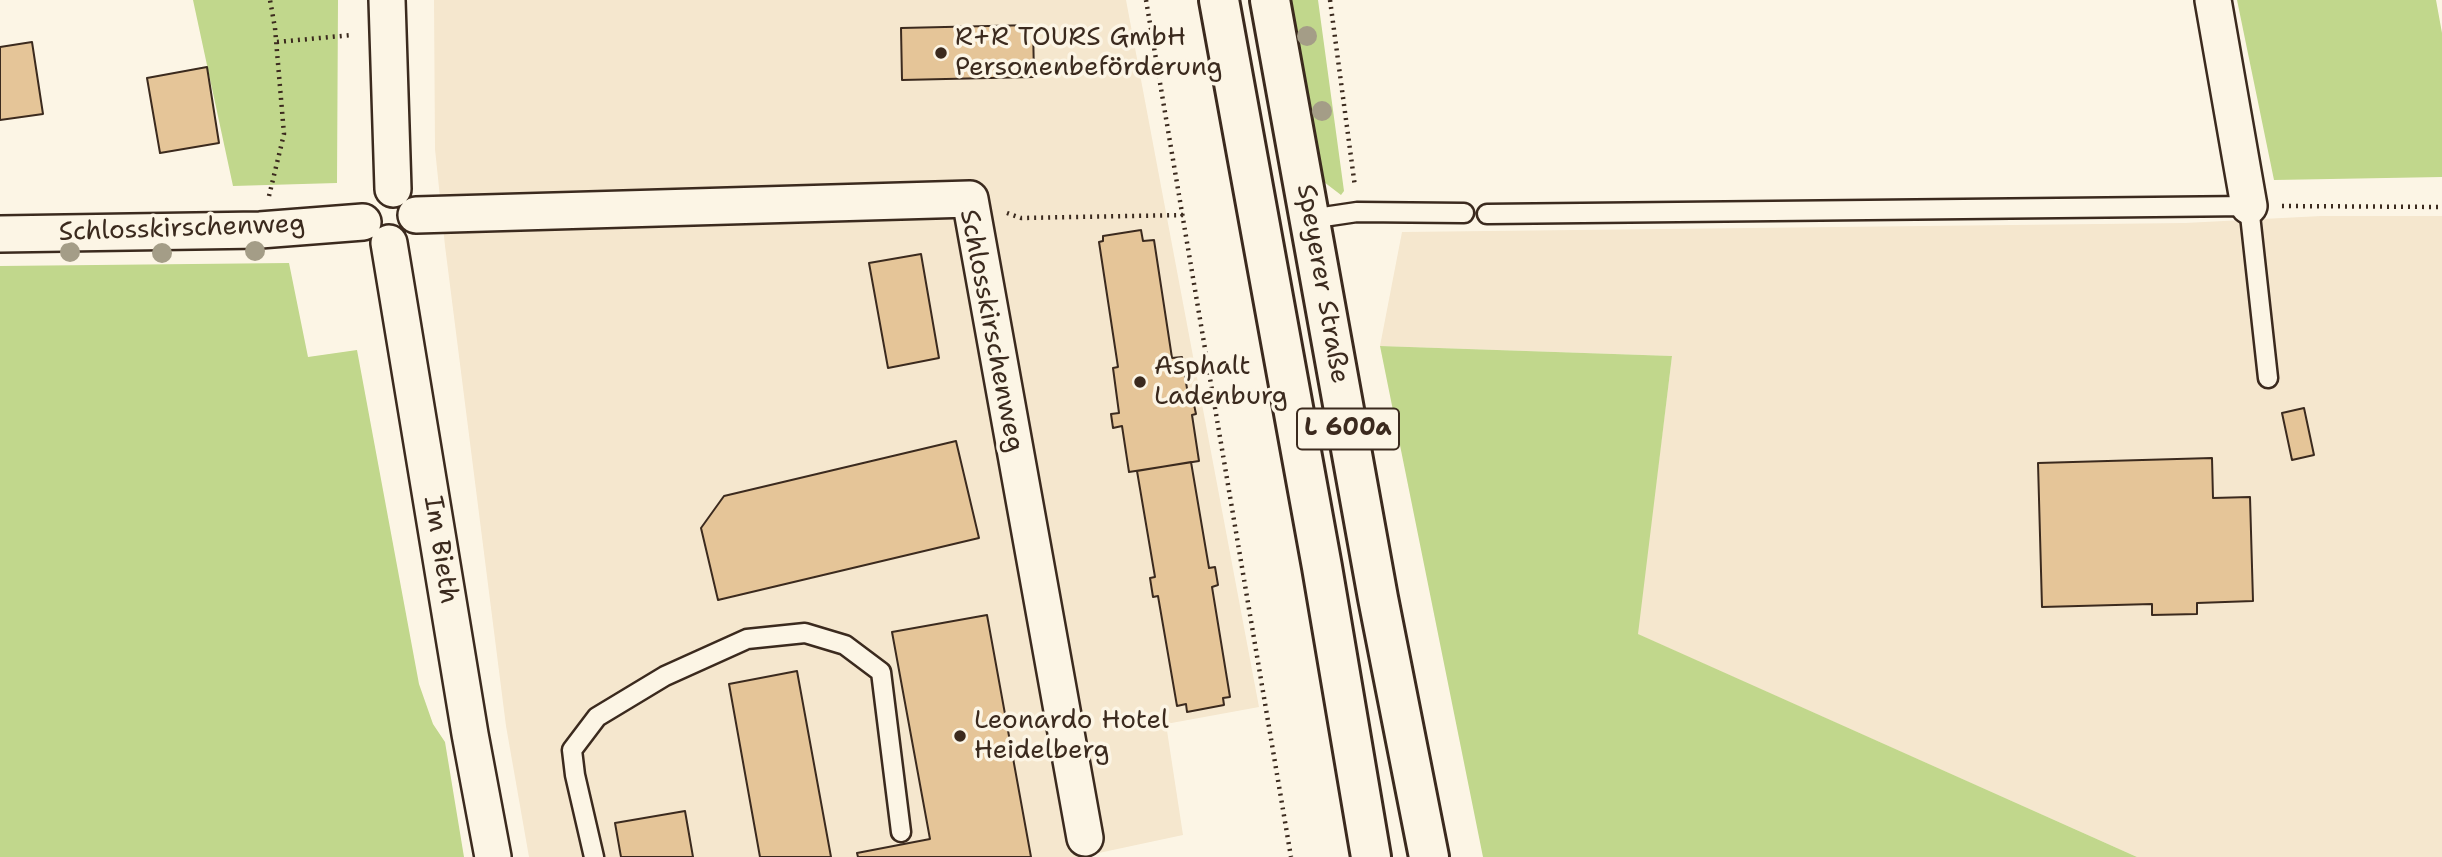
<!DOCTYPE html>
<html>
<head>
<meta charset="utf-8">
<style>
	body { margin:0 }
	canvas { display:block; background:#fcf5e5 }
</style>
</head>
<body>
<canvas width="2442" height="857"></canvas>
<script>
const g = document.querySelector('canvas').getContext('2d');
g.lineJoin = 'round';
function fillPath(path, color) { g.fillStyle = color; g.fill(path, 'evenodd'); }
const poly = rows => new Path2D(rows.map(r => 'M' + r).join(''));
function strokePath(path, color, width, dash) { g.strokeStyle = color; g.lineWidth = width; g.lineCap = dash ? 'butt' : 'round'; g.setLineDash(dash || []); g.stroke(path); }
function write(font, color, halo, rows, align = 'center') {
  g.font = font + ' "Shantell Sans",sans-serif'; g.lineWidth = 7; g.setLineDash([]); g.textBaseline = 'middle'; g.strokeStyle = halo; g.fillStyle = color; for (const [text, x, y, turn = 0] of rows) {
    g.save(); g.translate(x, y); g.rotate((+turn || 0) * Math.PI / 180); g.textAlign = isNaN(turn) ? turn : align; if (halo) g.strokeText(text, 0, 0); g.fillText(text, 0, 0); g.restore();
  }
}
fillPath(poly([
	[434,0,1126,0,1259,707,1166,724,1183,835,1080,857,529,857,506,726,445,246,435,149],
	[2321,216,2442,216,2442,857,2137,857,1637,634,1672,356,1380,346,1402,232,2185,223]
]), '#f5e7ce');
fillPath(poly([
	[193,0,338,0,337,183,233,186],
	[1287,0,1318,0,1344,191,1341,195,1324,182,1317,164],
	[2237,0,2436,0,2442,33,2442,177,2274,180],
	[289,263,308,357,357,350,419,684,433,724,445,742,464,857,0,857,0,266],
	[1380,346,1672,356,1638,634,2137,857,1483,857]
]), '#c1d78c');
const building = poly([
	[1033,25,1034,77,902,80,901,28,1033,25],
	[32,42,43,114,0,120,0,47,32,42],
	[207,67,219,143,160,153,147,78,207,67],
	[1141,230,1143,241,1154,240,1172,358,1182,357,1189,401,1193,400,1196,414,1192,415,1199,461,1129,472,1122,426,1113,428,1111,414,1119,413,1113,368,1118,367,1099,242,1103,241,1103,236,1141,230],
	[921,254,939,358,888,368,869,263,921,254],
	[2304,408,2314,455,2292,460,2282,413,2304,408],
	[956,441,979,538,718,600,701,528,724,496,956,441],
	[2212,458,2213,498,2250,497,2253,601,2197,603,2197,614,2152,615,2152,604,2042,607,2038,463,2212,458],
	[1191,462,1209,568,1215,567,1218,585,1212,587,1230,697,1223,698,1224,705,1187,712,1186,704,1177,706,1158,596,1153,597,1150,578,1155,577,1137,471,1191,462],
	[987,615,1031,857,858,857,857,853,930,839,892,632,987,615],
	[797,671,831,857,760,857,729,684,797,671],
	[685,811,693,857,621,857,615,823,685,811]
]);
fillPath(building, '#e5c598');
strokePath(building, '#3b2a1e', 2);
const lane = poly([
	[1487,214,2249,206,2268,378],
	[1310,219,1357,212,1464,213],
	[594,857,575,775,572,750,597,717,665,676,747,639,805,633,845,645,881,672,901,832]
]);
const street = poly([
	[387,0,393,189],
	[2213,0,2249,206],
	[416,215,970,199,1085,838],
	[0,234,260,230,363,222],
	[389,243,470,734,493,857]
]);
const primary = poly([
	[1219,0,1322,567,1371,857],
	[1270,0,1378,598,1429,857]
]);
strokePath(lane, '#3b2a1e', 23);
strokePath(street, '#3b2a1e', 40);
strokePath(primary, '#3b2a1e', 44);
strokePath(poly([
	[1146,0,1291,857],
	[1330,0,1355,187],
	[277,42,352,35],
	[269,196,284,134,275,28,270,0],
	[2282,206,2442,207],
	[1007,213,1021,218,1184,215]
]), '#3b2a1e', 4.5, [2, 5]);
strokePath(lane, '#fcf5e5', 18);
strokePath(street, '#fcf5e5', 35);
strokePath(primary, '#fcf5e5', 38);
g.fillStyle = '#a49d87';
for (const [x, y] of [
	[1307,36],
	[1322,111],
	[255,251],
	[70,252],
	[162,253]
]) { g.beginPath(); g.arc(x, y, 10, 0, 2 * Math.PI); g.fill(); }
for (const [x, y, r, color] of [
	[941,53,7,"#3b2a1e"],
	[1140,382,7,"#3b2a1e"],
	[960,736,7,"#3b2a1e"]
]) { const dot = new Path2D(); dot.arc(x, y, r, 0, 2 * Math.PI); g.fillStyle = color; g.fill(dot); strokePath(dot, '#fcf5e5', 2.5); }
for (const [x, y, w] of [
	[1348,429,102]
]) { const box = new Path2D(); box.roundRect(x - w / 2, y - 20.5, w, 41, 5); g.fillStyle = '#fcf5e5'; g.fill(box); strokePath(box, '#3b2a1e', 2); }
write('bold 24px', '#3b2a1e', null, [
	["L 600a",1348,429]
]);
write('26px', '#3b2a1e', '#fcf5e5', [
	["R+R TOURS GmbH",955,38],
	["Personenbeförderung",955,68],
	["Asphalt",1154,367],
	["Ladenburg",1154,397],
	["Leonardo Hotel",974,721],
	["Heidelberg",974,751]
], 'left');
write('26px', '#3b2a1e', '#fcf5e5', [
	["Schlosskirschenweg",182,229,-2],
	["Speyerer Straße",1322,284,80],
	["Schlosskirschenweg",991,331,79],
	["Im Bieth",440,550,81]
]);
</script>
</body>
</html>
